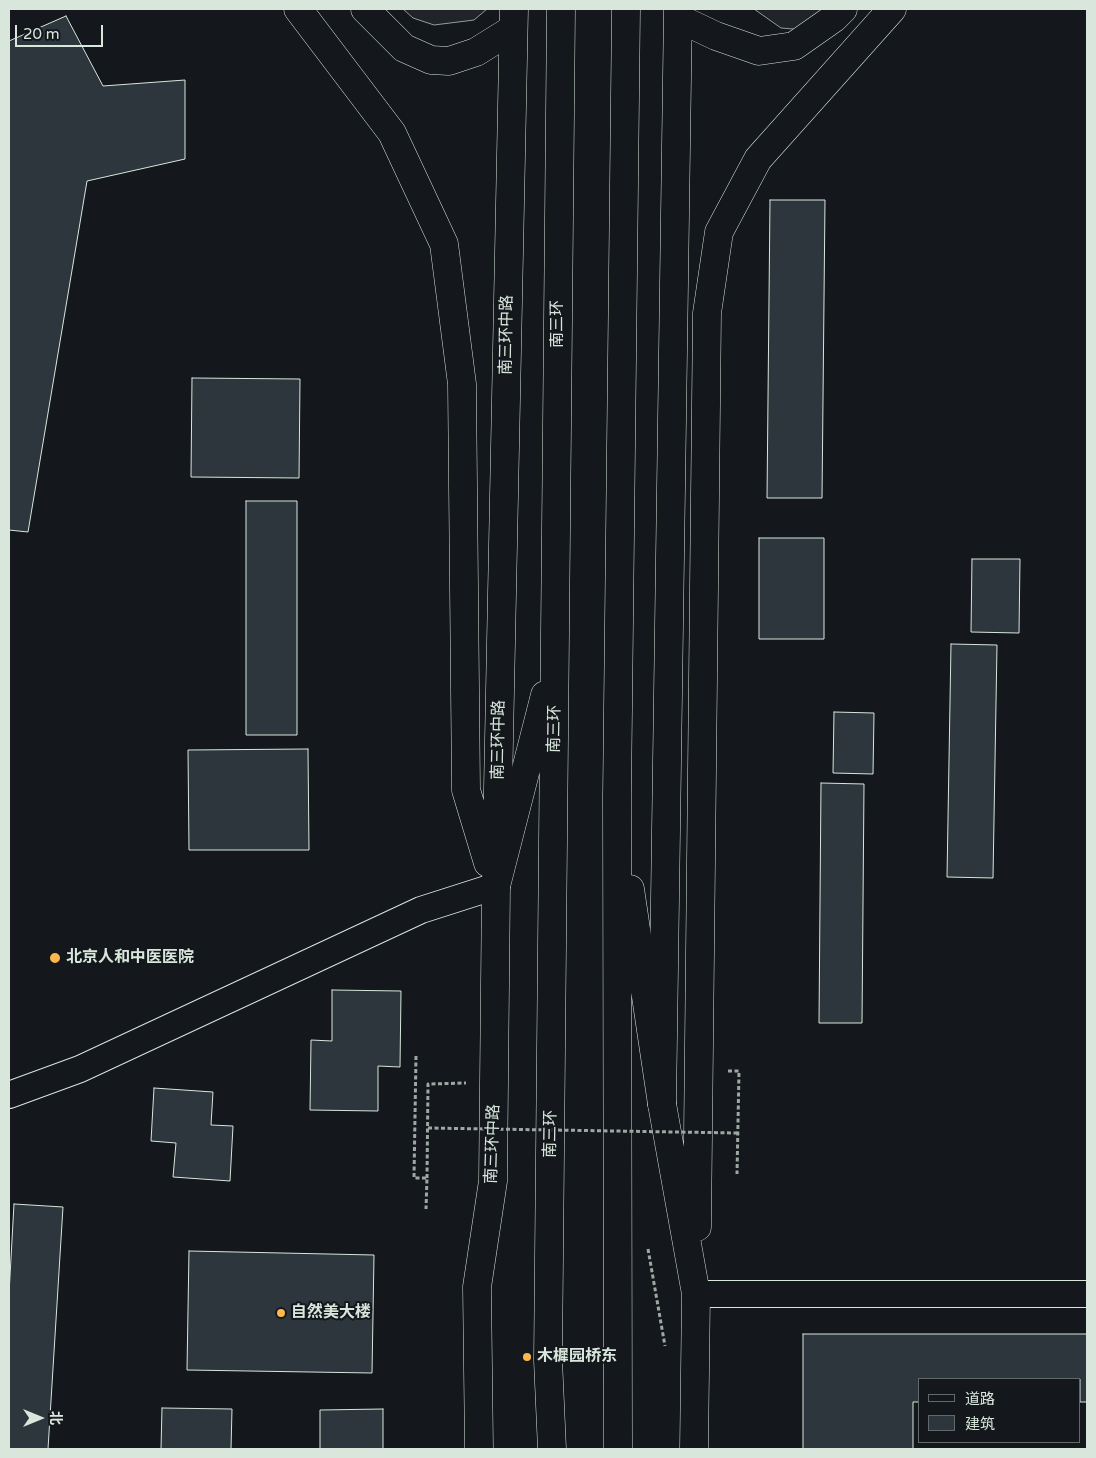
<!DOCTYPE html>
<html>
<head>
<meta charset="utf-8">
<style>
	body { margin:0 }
	#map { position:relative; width:1096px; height:1458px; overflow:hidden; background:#14181c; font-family:"Varela Round","Noto Sans SC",sans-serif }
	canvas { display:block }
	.frame { position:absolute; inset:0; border:10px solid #d8e6dc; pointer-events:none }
	.legend { position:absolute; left:918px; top:1378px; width:162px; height:65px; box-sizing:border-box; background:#14181c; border:1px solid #626a69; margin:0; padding:6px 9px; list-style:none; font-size:15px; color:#d8e6dc }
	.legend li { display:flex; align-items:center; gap:10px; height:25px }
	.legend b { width:25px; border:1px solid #626a69 }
	.north { position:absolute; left:15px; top:1393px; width:50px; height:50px; -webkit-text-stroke:4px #14181c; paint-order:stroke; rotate:90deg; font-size:14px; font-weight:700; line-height:20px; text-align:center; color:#d8e6dc }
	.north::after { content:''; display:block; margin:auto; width:18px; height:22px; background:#d8e6dc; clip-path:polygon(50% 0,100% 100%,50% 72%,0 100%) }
	.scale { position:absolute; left:15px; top:25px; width:88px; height:22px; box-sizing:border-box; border:2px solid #d8e6dc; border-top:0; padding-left:6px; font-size:15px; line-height:18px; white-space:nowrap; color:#d8e6dc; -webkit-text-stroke:4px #14181c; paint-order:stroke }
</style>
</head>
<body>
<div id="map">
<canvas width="1096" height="1458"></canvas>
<div class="frame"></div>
<ul class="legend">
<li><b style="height:6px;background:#14181c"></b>道路</li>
<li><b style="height:14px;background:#2c363c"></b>建筑</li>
</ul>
<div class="north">北</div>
<div class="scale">20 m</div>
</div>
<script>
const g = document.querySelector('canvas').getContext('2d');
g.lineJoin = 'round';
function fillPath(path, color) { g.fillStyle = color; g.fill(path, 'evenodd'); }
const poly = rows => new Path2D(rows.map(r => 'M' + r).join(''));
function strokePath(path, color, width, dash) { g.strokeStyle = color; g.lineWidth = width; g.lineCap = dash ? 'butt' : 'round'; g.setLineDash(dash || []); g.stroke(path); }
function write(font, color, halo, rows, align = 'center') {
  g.font = font + ' "Varela Round","Noto Sans SC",sans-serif'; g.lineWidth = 4; g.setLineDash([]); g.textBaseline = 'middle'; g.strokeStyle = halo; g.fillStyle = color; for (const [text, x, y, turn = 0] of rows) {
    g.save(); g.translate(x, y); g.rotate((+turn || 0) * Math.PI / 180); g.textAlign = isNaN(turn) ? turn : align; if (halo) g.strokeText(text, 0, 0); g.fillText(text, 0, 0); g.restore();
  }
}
const green = poly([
	[403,9,487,9,474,20,434,25,413,18,403,9],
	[754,9,836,9,805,30,781,28,754,9]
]);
fillPath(green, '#202428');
strokePath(green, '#939e99', 1);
const building = poly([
	[66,16,103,86,185,80,185,159,87,181,28,532,9,530,9,41,66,16],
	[770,200,825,200,822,498,767,498,770,200],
	[192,378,300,379,299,478,191,477,192,378],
	[246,501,297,501,297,735,246,735,246,501],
	[759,538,824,538,824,639,759,639,759,538],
	[972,559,1020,559,1019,633,971,632,972,559],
	[951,644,997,645,993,878,947,877,951,644],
	[834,712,874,713,873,774,833,773,834,712],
	[308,749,309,850,189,850,188,750,308,749],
	[821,783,864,784,862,1023,819,1023,821,783],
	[332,990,401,991,400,1067,378,1066,378,1111,310,1110,311,1040,332,1041,332,990],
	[154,1088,213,1092,211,1125,233,1126,230,1181,173,1177,176,1143,151,1141,154,1088],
	[14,1204,63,1207,48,1449,9,1449,9,1294,14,1204],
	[189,1251,374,1255,372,1373,187,1370,189,1251],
	[803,1334,1087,1334,1087,1402,1080,1402,1080,1379,920,1379,920,1402,913,1402,913,1449,803,1449,803,1334],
	[162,1408,232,1409,231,1449,161,1449,162,1408],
	[383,1409,383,1449,320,1449,320,1410,383,1409]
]);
fillPath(building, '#2c363c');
strokePath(building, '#d8e6dc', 1);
const street = poly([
	[9,1095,80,1069,421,910,496,886],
	[696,1294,1087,1294]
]);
const secondary = poly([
	[298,9,392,133,444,244,462,384,466,790,488,863],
	[365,9,404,48,431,60,449,61,476,52,513,29],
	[678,9,662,1104,696,1294,694,1449],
	[680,19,716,36,759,51,794,46,834,18,843,9],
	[697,1227,707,313,719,232,758,159,892,9],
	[479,1449,477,1287,493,1181,496,886,514,9]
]);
const highway = poly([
	[496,886,545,695],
	[630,889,662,1104],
	[552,1449,548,1360,561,9],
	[618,1449,617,796,626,9]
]);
strokePath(street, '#d8e6dc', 28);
strokePath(secondary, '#d8e6dc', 29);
strokePath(highway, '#d8e6dc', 29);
strokePath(poly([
	[416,1056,414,1178,427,1178,426,1209],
	[728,1071,739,1071,737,1174],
	[427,1178,428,1084,466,1083],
	[648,1249,665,1346]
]), '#9da8a2', 3, [4, 2.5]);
strokePath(street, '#14181c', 26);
strokePath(secondary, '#14181c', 28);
strokePath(highway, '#14181c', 28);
strokePath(poly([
	[428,1128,738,1133]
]), '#9da8a2', 3, [4, 2.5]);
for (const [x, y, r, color] of [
	[55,958,6,"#ffb74d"],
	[281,1313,5,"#ffb74d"],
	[527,1357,5,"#ffb74d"]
]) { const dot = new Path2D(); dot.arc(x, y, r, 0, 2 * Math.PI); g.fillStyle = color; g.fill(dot); strokePath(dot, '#14181c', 2); }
write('16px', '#d8e6dc', '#14181c', [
	["南三环",558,324,-90],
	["南三环中路",507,335,-89],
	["南三环",555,729,-89],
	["南三环中路",499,740,-89],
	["南三环",551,1134,-89],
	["南三环中路",493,1144,-88]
]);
write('bold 16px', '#d8e6dc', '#14181c', [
	["北京人和中医医院",66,958],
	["自然美大楼",291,1313],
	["木樨园桥东",537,1357]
], 'left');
</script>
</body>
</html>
